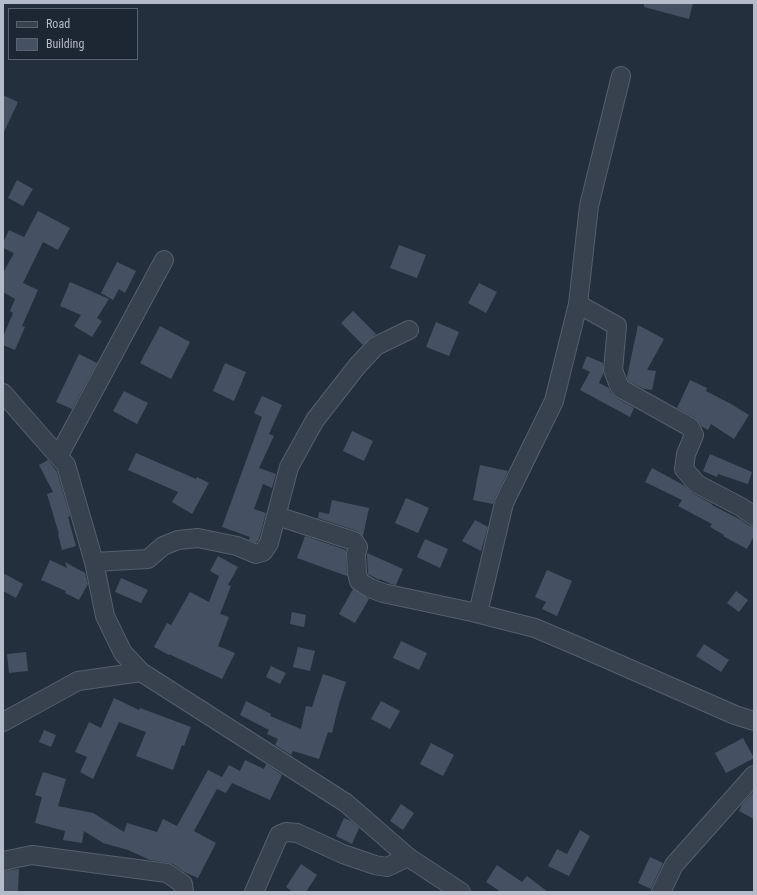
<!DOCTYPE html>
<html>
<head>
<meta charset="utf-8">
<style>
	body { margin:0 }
	#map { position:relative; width:757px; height:895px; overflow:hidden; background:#242f3e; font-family:"Roboto Condensed",sans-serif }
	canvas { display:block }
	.frame { position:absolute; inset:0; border:4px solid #b4bcc9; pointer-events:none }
	.legend { position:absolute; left:8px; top:8px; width:130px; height:52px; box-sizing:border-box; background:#1d2633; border:1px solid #59626f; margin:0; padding:5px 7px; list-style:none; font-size:12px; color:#b4bcc9 }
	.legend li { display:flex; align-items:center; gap:8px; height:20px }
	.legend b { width:20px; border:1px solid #59626f }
</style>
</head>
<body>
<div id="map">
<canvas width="757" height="895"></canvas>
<div class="frame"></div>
<ul class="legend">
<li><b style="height:5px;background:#38414e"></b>Road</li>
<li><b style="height:11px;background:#455162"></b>Building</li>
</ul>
</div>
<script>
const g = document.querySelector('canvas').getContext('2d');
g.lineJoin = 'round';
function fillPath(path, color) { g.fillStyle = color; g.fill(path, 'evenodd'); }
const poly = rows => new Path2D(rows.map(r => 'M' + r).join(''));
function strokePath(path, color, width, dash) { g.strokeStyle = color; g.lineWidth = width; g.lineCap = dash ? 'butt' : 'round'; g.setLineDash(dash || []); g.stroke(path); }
fillPath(poly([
	[644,3,693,3,689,19,644,7],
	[3,95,18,102,3,134],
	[17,180,33,189,23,206,8,198],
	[38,211,70,228,58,250,43,242,23,283,38,290,22,326,25,327,15,350,3,345,3,337,13,313,10,311,15,299,3,292,3,273,14,253,3,248,3,243,9,230,24,237],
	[399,245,426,255,417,278,390,268],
	[117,262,136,271,125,293,119,289,113,300,101,293],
	[70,282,109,299,97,318,102,321,92,337,74,326,81,315,60,306],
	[479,283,497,292,486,313,468,303],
	[353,311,376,334,369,339,363,345,341,323],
	[436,322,459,332,449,356,426,347],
	[638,325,664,339,647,370,656,371,652,390,645,389,644,389,628,381,627,377],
	[160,326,190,342,171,379,140,363],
	[79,354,97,363,72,409,56,402],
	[587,356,603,363,603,374,599,383,609,388,610,392,615,397,634,408,630,417,580,390,590,372,582,368],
	[225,363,246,372,234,401,213,391],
	[690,380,707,388,706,391,731,404,749,415,734,439,711,424,708,430,701,426,699,422,695,418,677,408],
	[124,391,148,403,137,424,113,411],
	[262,396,282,405,269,434,274,436,259,468,276,474,272,488,263,484,254,509,266,513,259,539,256,543,249,540,250,537,222,527,262,417,254,413],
	[352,431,373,441,364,461,343,451],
	[136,453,196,479,197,477,209,483,192,514,172,502,178,492,128,470],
	[710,454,752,472,748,484,718,474,717,477,703,471],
	[48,460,55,469,57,472,70,516,68,517,76,546,62,550,58,534,59,534,47,494,53,492,39,465],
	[480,465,508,471,495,498,493,504,473,500],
	[652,468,685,486,692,493,712,504,712,505,741,520,748,525,754,527,754,536,747,549,723,536,724,535,710,527,712,524,678,506,682,500,645,482],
	[406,498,429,508,418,533,395,523],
	[332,500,369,508,363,536,357,531,318,518,319,512,329,514],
	[475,520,488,527,481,551,462,541],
	[305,536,346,550,346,555,347,576,297,558],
	[425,539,448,549,440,568,417,557],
	[367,553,403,569,396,585,391,584,380,579,379,580,368,574],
	[218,556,238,567,228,585,231,586,220,614,229,617,218,646,235,653,222,679,169,654,169,655,154,647,167,623,171,625,190,592,209,602,219,576,210,571],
	[50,560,67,568,65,562,85,573,88,584,79,600,65,593,66,591,41,580],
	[547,570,572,581,557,616,542,609,546,602,535,597],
	[3,573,23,584,16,598,3,591],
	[121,578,148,590,141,603,115,592],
	[353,589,369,599,355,623,339,614],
	[736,591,748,600,739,612,727,603],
	[292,612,306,615,304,627,290,624],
	[401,641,427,653,419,670,393,658],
	[704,644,729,660,721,672,696,656],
	[298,647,315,651,310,671,293,667],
	[26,652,28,671,9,673,7,654],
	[271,666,286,673,280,684,266,677],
	[323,674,346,682,339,704,332,733,328,732,319,759,293,751,291,755,275,745,278,739,267,734,269,730,240,715,246,701,271,714,270,716,301,729,306,706,312,707],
	[114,698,139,710,140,708,191,727,184,746,182,745,173,770,136,756,146,732,119,722,93,779,80,772,87,757,75,752,89,722,101,728],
	[381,701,400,711,390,729,371,719],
	[44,730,56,735,51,747,39,742],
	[743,738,754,758,726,773,715,753],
	[431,743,454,755,443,776,420,764],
	[245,760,264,769,266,764,282,775,270,800,232,783,226,793,217,789,194,831,216,843,198,878,184,872,173,864,169,863,150,860,128,850,103,843,84,831,82,843,63,840,65,831,35,823,42,797,35,795,43,772,66,779,58,806,93,813,124,832,127,823,157,832,163,819,177,826,208,770,222,777,229,765,240,771],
	[754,791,754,819,739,811,742,804],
	[401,804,414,813,403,830,390,821],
	[344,818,351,821,359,828,352,844,336,836],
	[580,830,590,836,569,876,548,866,557,849,567,854],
	[650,857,663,863,651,889,638,883],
	[301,864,317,875,306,892,293,892,286,887],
	[497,865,522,882,527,876,548,892,501,892,486,882],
	[18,869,19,869,18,892,3,892,3,871]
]), '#455162');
const minor = poly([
	[621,76,589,206,578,304,617,326,613,370,620,388,690,427,694,435,686,454,684,469,697,484,741,507,754,516],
	[3,393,66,465,94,562,105,616,123,653,141,672],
	[59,455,164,260],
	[277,516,354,541,358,547,356,554,357,573,359,581,370,588,383,593,472,612,535,628,582,648,735,715,754,721],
	[94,562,148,559,163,546,178,540,198,538,237,546,256,554,263,552,269,543,289,467,315,420,358,365,376,346,409,330],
	[478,613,504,503,554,401,578,304],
	[3,722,78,681,141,672,346,803,408,857,461,892],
	[3,861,32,855,167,873,183,884,184,892],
	[254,892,279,835,286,832,297,833,343,854,375,865,387,867,408,857],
	[661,892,674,865,754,775]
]);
strokePath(minor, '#565f6c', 20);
strokePath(minor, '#38414e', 18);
</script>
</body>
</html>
